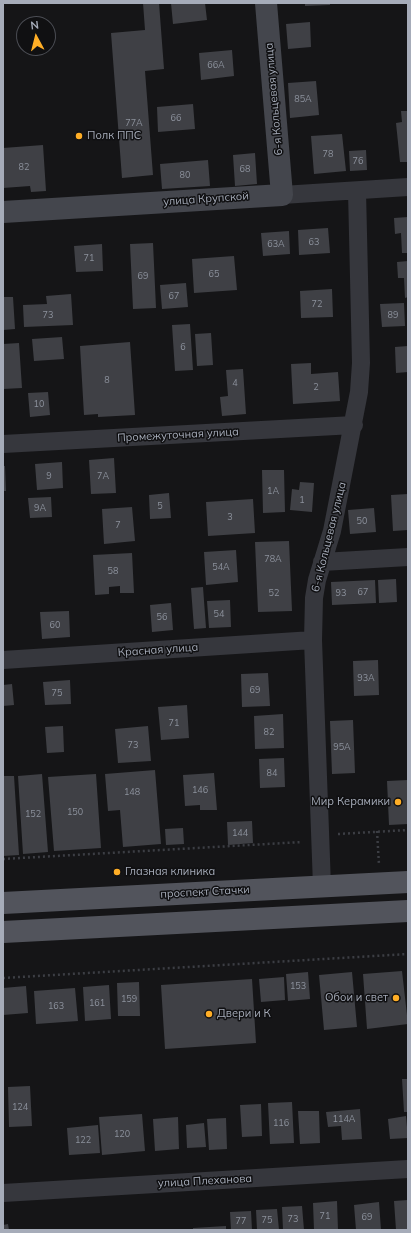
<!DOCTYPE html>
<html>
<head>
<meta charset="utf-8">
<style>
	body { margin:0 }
	#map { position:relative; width:411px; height:1233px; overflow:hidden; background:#151517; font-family:Mulish,sans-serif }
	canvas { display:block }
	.frame { position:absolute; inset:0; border:4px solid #a6acb9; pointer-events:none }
	.north { position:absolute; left:16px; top:16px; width:40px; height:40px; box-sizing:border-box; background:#101012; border:1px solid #4c4e55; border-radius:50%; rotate:353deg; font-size:11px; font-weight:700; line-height:16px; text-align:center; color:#a6acb9 }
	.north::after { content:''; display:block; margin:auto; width:14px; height:18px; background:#ffae26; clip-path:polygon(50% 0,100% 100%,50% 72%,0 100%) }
</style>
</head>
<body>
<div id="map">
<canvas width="411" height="1233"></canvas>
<div class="frame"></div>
<div class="north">N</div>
</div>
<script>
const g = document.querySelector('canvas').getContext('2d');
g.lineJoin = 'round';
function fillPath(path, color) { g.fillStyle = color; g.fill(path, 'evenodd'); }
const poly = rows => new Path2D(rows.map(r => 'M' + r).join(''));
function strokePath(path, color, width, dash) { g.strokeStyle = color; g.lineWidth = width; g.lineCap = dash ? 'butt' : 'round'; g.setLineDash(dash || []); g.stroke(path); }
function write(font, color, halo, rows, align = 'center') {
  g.font = font + ' Mulish,sans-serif'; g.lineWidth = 3; g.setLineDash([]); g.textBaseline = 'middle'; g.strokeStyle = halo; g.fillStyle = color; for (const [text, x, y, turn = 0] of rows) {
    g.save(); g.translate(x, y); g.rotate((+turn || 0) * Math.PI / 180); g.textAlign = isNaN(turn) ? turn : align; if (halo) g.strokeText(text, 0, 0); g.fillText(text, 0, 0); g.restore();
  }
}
fillPath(poly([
	[143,3,159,3,164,69,145,71,153,175,122,178,111,33,145,30],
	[171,3,205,3,207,20,173,24],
	[305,3,330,3,330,5,305,6],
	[310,22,311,47,288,49,286,24],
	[232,50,234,76,201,80,199,53],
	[316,81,319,115,290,118,288,83],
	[193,104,195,129,158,132,157,107],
	[401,111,408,111,408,162,400,162,396,123,402,122],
	[342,134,346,171,314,174,311,136],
	[43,145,46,191,31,192,30,186,3,188,3,148],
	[366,150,367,170,350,171,349,151],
	[255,153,257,184,235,186,233,155],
	[208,160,210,186,162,189,160,164],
	[408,217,408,253,402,253,401,233,395,234,394,218],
	[328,228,330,253,299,255,298,230],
	[289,231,290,254,263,256,261,233],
	[153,243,156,308,133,309,130,244],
	[102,244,103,271,76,272,74,246],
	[234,256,237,290,194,293,192,259],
	[408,261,408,297,405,298,404,278,398,278,397,262],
	[186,283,188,307,162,309,160,285],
	[332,289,333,317,301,318,300,291],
	[71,294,73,325,24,327,23,305,47,304,46,296],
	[3,297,13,297,15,329,3,330],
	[404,303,405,326,382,327,380,304],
	[190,324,193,370,175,371,172,325],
	[211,333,213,365,197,366,195,334],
	[62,337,64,359,34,361,32,339],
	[130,342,135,415,98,417,98,414,84,415,80,346],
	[19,343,22,388,3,389,3,344],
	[408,346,408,372,396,373,395,347],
	[311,363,311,374,338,372,340,401,293,404,291,364],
	[243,369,246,414,222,416,220,397,228,396,226,370],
	[48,392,50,415,30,417,28,393],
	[114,458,116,493,91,494,89,460],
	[62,462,63,488,37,490,35,464],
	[3,466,5,466,6,491,3,491],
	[262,470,284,470,285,512,263,513],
	[300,482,314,483,312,512,290,510,292,489,299,490],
	[169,493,171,518,150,519,149,495],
	[408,494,408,530,393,531,391,495],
	[51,497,52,517,30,518,28,498],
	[253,499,255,533,208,536,206,502],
	[132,507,135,541,104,544,102,509],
	[374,508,376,532,350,534,348,510],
	[289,541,292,611,258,612,255,542],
	[236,550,238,582,206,585,204,552],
	[132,553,134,593,120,593,120,586,109,587,109,594,95,595,93,555],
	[396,579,397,602,379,603,378,580],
	[375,580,376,603,332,605,331,582],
	[203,587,206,628,194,629,191,588],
	[230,600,231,627,209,628,207,601],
	[171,603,173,630,152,632,150,605],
	[69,611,70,637,42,639,40,612],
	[378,660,379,695,354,696,353,661],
	[268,673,270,706,242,707,241,674],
	[70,680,71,704,45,705,43,682],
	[12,684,14,705,3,706,3,685],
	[187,705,189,738,161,740,158,707],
	[283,714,284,748,255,749,254,716],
	[353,720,355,773,332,774,330,721],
	[63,726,64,752,47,753,45,727],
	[148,726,151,761,118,763,115,729],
	[284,758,285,787,260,788,259,759],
	[155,770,161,844,123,847,120,810,108,811,105,774],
	[214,773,217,810,200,810,200,805,185,806,183,775],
	[42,774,48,852,23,854,18,776],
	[96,774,101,848,54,851,48,777],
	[3,776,14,776,19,855,3,856],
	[408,780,408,824,389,825,387,781],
	[252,821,253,843,228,845,227,822],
	[183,828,184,844,166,845,165,829],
	[402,971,408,1024,367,1029,363,974],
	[308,972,310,999,288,1001,286,974],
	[352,972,357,1027,324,1030,319,975],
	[284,977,285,1000,261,1002,259,979],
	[252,979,256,1043,165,1049,161,985],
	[139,982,140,1016,118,1016,117,983],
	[109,985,111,1019,85,1021,83,987],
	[26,986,28,1013,3,1015,3,988],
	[75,988,78,1021,36,1024,34,991],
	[402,1079,408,1079,408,1112,404,1112],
	[30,1086,32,1126,9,1127,8,1087],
	[292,1102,294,1143,270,1144,268,1103],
	[261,1104,262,1136,242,1137,240,1105],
	[360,1109,362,1139,342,1140,341,1126,328,1127,326,1112],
	[298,1111,319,1111,320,1143,300,1144],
	[142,1114,145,1151,102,1155,99,1117],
	[406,1116,408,1138,390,1139,388,1119],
	[178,1117,179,1149,155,1151,153,1119],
	[226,1118,227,1149,209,1150,207,1119],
	[204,1123,206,1147,187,1148,186,1125],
	[98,1125,100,1153,69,1155,67,1128],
	[408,1200,408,1229,396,1230,394,1201],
	[337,1201,338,1230,314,1230,313,1203],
	[379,1202,381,1230,356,1230,354,1205],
	[302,1206,304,1230,283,1230,282,1207],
	[277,1209,279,1230,257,1230,256,1210],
	[251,1211,252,1230,231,1230,230,1212],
	[8,1224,9,1230,3,1230,3,1225],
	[226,1226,226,1230,193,1230,193,1228]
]), '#3f4045');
strokePath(poly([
	[377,831,379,865],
	[338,834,408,830],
	[3,859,302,842],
	[3,978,408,954]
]), '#3c3e44', 2.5, [2, 3]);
strokePath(poly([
	[282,195,408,187],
	[3,444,354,425],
	[322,562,408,557],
	[3,660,313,640],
	[322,886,313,640,314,598,317,580,332,531,359,392,361,363,357,191],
	[3,1193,408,1169]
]), '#36373d', 18);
strokePath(poly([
	[3,212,282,195,266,3]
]), '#44464d', 22);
strokePath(poly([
	[3,903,408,882],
	[3,932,408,911]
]), '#52545c', 22);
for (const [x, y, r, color] of [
	[79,136,4,"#ffae26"],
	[398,802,4,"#ffae26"],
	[117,872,4,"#ffae26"],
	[396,998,4,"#ffae26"],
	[209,1014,4,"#ffae26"]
]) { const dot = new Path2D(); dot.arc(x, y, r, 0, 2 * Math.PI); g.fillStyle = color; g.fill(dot); strokePath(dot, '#101012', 1.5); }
write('9px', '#8c919c', null, [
	["66А",216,65],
	["85А",303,99],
	["66",176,118],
	["77А",134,123],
	["78",328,154],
	["76",358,161],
	["82",24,167],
	["68",245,169],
	["80",185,175],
	["63",314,242],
	["63А",276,244],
	["71",89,258],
	["65",214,274],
	["69",143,276],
	["67",174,296],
	["72",317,304],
	["73",48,315],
	["89",393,315],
	["6",183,347],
	["8",107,380],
	["4",235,383],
	["2",316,387],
	["10",39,404],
	["9",49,476],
	["7А",103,476],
	["1А",273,491],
	["1",302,500],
	["5",160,506],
	["9А",40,508],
	["3",230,517],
	["50",362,521],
	["7",118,525],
	["78А",273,559],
	["54А",221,567],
	["58",113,571],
	["67",363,592],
	["52",274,593],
	["93",341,593],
	["54",219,614],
	["56",162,617],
	["60",55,625],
	["93А",366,678],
	["69",255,690],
	["75",57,693],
	["71",174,723],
	["82",269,732],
	["73",133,745],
	["95А",342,747],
	["84",272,773],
	["146",200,790],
	["148",132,792],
	["150",75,812],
	["152",33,814],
	["144",240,833],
	["153",298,986],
	["159",129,999],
	["161",97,1003],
	["163",56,1006],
	["124",20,1107],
	["114А",344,1119],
	["116",281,1123],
	["120",122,1134],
	["122",83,1140],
	["71",325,1216],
	["69",367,1217],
	["73",293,1219],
	["75",267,1220],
	["77",241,1221]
]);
write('11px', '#a6acb9', '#101012', [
	["6-я Кольцевая улица",274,99,-95],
	["улица Крупской",206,199,-4],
	["Промежуточная улица",178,435,-3],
	["6-я Кольцевая улица",329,537,-76],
	["Красная улица",158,650,-4],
	["проспект Стачки",205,892,-3],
	["улица Плеханова",205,1181,-3]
]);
write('11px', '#a6acb9', '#101012', [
	["Полк ППС",87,136],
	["Мир Керамики",390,802,"right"],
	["Глазная клиника",125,872],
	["Обои и свет",388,998,"right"],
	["Двери и К",217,1014]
], 'left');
</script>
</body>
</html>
